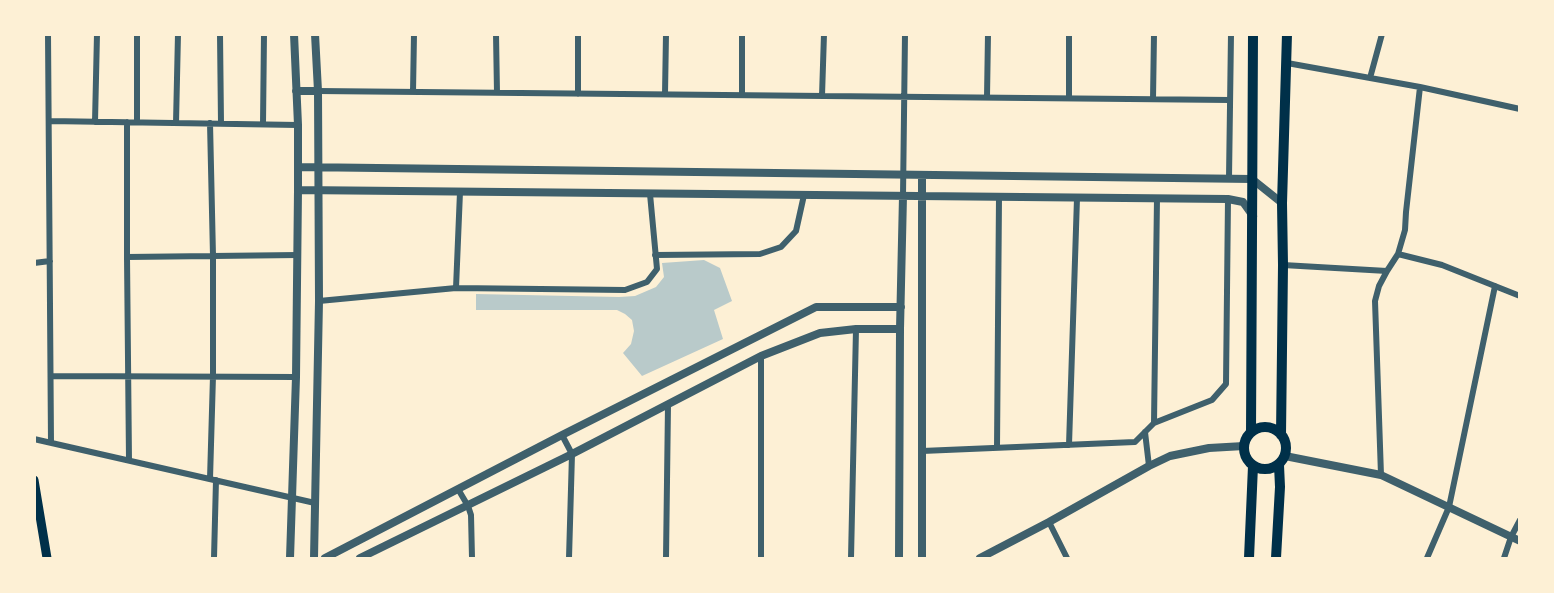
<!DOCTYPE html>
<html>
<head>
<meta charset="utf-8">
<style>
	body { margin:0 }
	#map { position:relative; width:1554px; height:593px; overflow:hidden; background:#fdf0d5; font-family:"Public Sans",sans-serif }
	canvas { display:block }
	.frame { position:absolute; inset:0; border:36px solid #fdf0d5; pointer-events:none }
</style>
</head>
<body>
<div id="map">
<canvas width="1554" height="593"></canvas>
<div class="frame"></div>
</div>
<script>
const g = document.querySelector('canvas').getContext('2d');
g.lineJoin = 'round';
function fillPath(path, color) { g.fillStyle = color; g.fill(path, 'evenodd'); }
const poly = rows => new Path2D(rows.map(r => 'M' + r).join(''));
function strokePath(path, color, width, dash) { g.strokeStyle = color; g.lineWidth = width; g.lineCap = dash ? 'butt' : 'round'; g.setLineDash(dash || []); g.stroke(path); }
fillPath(poly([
	[704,260,720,268,732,301,714,310,723,339,642,376,623,353,631,344,634,331,632,320,625,314,617,310,476,310,476,294,619,297,635,296,656,287,664,277,662,263]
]), '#b9caca');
strokePath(poly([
	[48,34,51,442],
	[220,34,221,123],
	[496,34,497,93],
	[578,34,578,94],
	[1287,63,1420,87,1520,109],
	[1370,78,1382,34],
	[318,91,1230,100],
	[413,92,414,34],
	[665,94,666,34],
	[742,95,742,34],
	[822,96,824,34],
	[987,97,988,34],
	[1069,98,1069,34],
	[1153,99,1154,34],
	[49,121,298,125],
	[95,122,97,34],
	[127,122,127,257,129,460],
	[137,122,137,34],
	[176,123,178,34],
	[210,123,213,256,213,376,210,479],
	[263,124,264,34],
	[1229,178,1231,34],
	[903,196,905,34],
	[1398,254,1442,265,1520,296],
	[655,255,760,254,781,247,796,231,804,195],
	[127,257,298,255],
	[34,263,50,261],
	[1283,265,1387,271],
	[456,288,460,192],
	[319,301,456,288,625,290,647,282,657,269,650,194],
	[51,376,296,377],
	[1154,423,1157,198],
	[1145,432,1149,466],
	[562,435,572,454,569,558],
	[34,439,315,503],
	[1069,445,1077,198],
	[997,448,999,197],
	[922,451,1135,442,1154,423,1212,400,1226,384,1228,199],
	[1381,475,1375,301,1379,286,1387,271,1398,254,1405,230,1406,212,1420,87],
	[458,489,468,506,471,515,472,558],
	[1049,522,1067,558],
	[214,558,216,480],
	[666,558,668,405],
	[761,558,761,356],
	[851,558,856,329],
	[1427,558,1449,507,1495,286],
	[1504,558,1511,537,1520,520]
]), '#3f606c', 6);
strokePath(poly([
	[296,91,318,91],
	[298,167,1252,179,1282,203],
	[922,175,922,558],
	[298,190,1228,199,1243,202,1253,216],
	[1285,456,1381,475,1520,541],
	[290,558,296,377,298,190,298,125,294,34],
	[314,558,319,301,318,91,315,34],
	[325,558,562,435,816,307,901,307],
	[360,558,572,454,761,356,820,333,856,329,900,329],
	[899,558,900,329,903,196],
	[980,558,1049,522,1149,466,1170,456,1209,448,1244,446]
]), '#3f606c', 8);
strokePath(poly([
	[34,480,47,558]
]), '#003049', 9);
strokePath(poly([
	'1244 448a21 21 0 1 1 42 0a21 21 0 1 1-42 0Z',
	[1251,432,1253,34],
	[1281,435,1283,265,1282,203,1287,34],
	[1249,558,1253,466],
	[1276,558,1280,487,1279,465]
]), '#003049', 10);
</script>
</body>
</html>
